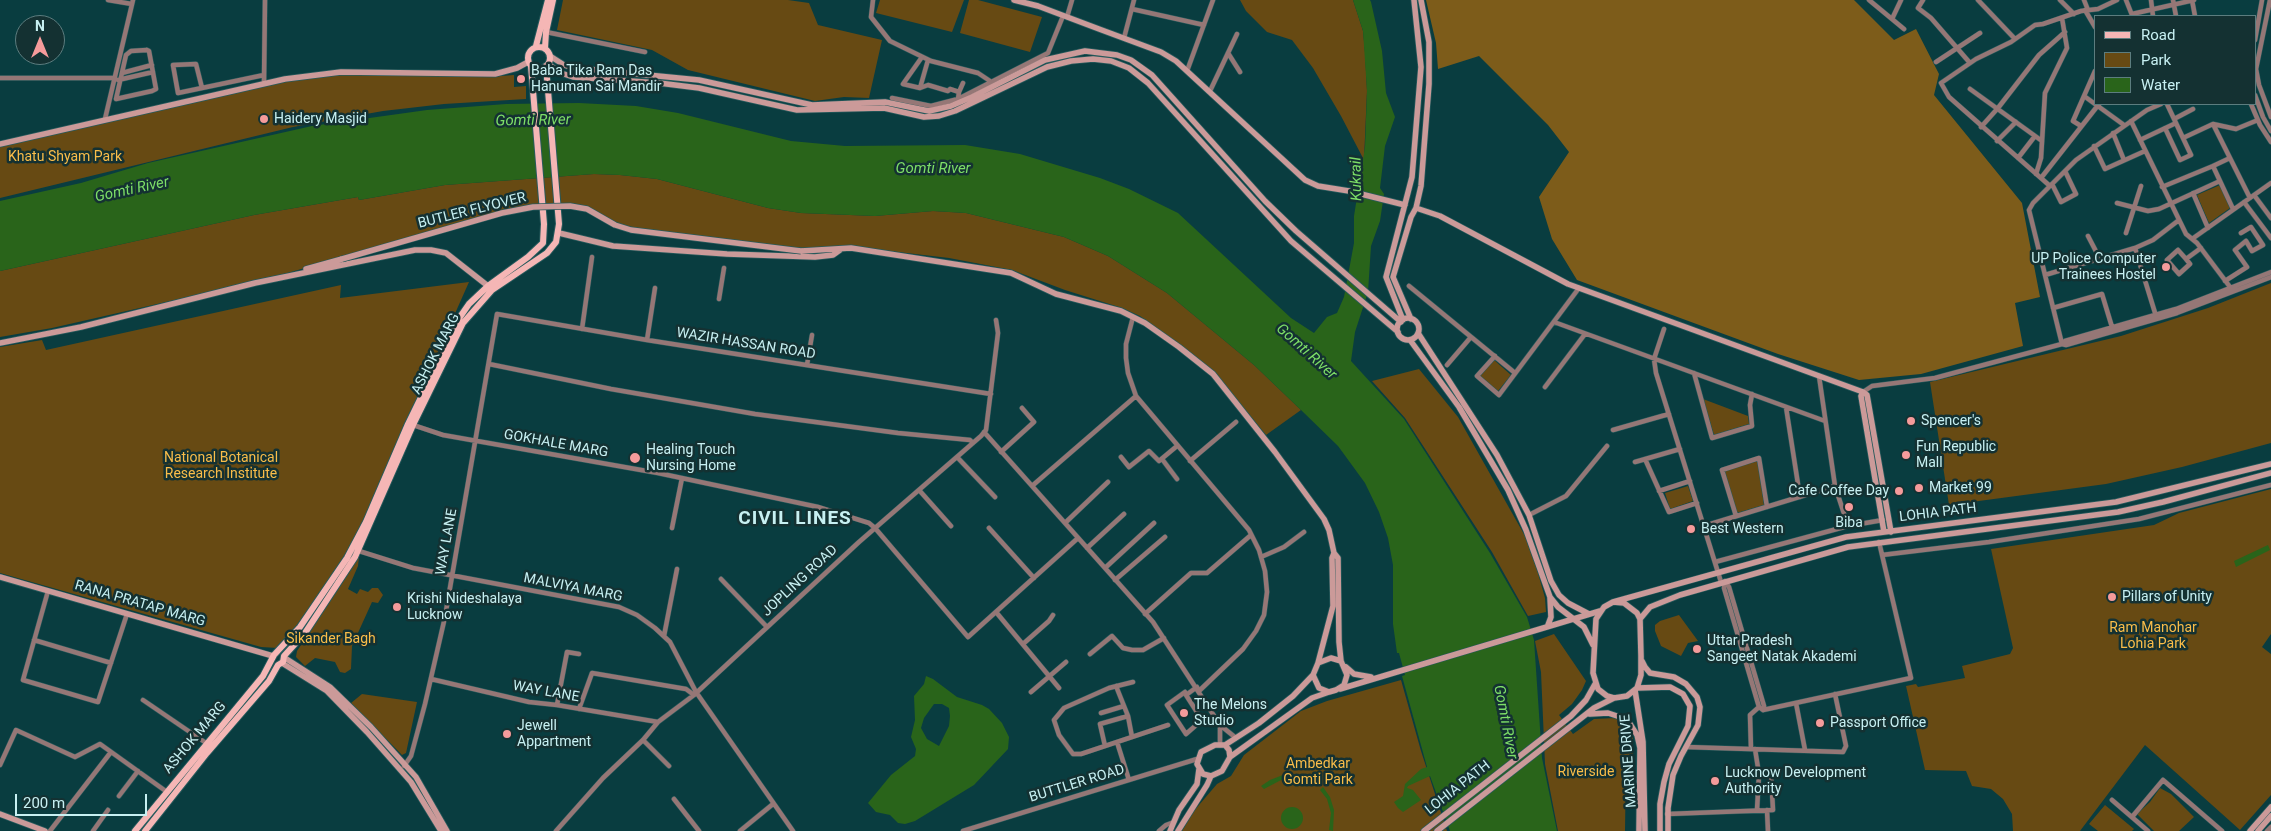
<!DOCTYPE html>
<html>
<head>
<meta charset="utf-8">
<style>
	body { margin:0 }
	#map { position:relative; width:2271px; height:831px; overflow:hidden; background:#093d40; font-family:Roboto,sans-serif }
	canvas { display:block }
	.legend { position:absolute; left:2094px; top:15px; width:162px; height:90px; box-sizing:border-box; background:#143132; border:1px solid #5c7d7f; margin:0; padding:6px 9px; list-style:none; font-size:15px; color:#c7f0f2 }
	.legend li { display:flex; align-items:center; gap:10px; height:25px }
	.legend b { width:25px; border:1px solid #5c7d7f }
	.north { position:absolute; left:15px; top:15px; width:50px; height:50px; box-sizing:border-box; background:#143132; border:1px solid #5c7d7f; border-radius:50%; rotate:0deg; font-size:14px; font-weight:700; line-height:20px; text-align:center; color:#c7f0f2 }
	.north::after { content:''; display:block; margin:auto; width:18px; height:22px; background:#f59b9b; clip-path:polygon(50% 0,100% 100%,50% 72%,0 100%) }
	.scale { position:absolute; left:15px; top:794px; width:132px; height:22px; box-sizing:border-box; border:2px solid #c7f0f2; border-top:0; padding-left:6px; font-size:15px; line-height:18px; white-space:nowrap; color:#c7f0f2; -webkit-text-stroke:4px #143132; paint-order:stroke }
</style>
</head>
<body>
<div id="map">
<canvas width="2271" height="831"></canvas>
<ul class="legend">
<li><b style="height:6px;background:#f5b6b5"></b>Road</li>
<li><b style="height:14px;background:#674a13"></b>Park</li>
<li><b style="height:14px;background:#29641a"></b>Water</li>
</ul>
<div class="north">N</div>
<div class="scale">200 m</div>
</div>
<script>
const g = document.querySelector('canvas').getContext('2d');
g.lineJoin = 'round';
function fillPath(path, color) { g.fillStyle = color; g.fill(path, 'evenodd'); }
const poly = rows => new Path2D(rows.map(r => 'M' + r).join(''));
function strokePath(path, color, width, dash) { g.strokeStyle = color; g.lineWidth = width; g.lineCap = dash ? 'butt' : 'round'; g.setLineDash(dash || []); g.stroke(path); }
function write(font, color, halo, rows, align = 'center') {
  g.font = font + ' Roboto,sans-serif'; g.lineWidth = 5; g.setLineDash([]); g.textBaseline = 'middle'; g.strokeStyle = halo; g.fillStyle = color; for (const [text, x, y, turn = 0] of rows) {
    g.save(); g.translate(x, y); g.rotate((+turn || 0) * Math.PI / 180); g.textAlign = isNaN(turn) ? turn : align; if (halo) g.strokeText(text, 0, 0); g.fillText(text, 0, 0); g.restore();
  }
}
fillPath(poly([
	[563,0,788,0,809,3,818,25,882,40,869,98,844,97,815,101,688,70,652,50,557,30],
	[880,0,964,0,952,32,876,13],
	[969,0,978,0,1042,17,1030,52,960,33],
	[1240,0,1353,0,1363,31,1365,52,1367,91,1364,160,1341,116,1313,68,1292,40,1267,32,1246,11],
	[343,74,487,77,514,75,514,87,526,86,526,99,444,104,383,111,293,127,0,198,0,146,265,84],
	[594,174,620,175,657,179,768,208,801,213,875,216,933,211,966,213,1064,237,1108,256,1167,293,1254,365,1301,410,1266,435,1213,371,1140,316,1122,308,1065,290,1012,270,949,258,847,246,804,249,770,247,700,236,625,229,577,207,527,208,377,247,267,279,52,328,0,337,0,271,254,215,358,197,359,200,445,185],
	[2220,185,2230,208,2209,223,2197,195],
	[469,282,354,541,295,631,278,648,261,647,0,573,0,347,42,340,46,350,341,285,340,298],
	[2271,283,2271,443,2182,467,2106,484,1949,505,1930,382,2121,336,2208,308],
	[1494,360,1511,375,1498,391,1480,376],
	[1419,369,1458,417,1525,536,1538,573,1545,598,1546,612,1528,616,1492,552,1405,418,1372,381],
	[1703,399,1748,416,1749,424,1714,435],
	[1758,461,1764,505,1737,513,1724,471],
	[1688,486,1693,501,1670,509,1665,493],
	[2271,489,2271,634,2262,647,2271,654,2271,795,2240,830,2145,745,2080,831,2013,831,2012,814,2003,799,1991,789,1972,786,1966,771,1925,770,1906,686,1916,684,1918,687,1965,678,1962,666,2010,654,2013,648,1991,549,2154,525,2179,513],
	[359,557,358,566,348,589,357,594,360,589,368,592,372,588,378,588,383,595,378,603,372,602,352,646,351,669,345,673,340,672,335,662,315,658,305,666,296,657,297,651],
	[1679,615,1698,641,1688,643,1681,656,1661,646,1655,631,1655,625,1660,621],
	[1554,634,1586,681,1582,690,1572,704,1559,715,1573,734,1594,719,1615,718,1625,724,1633,735,1633,759,1626,761,1625,831,1558,831,1545,764,1541,672,1535,641],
	[1401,680,1421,751,1447,831,1182,831,1193,812,1217,784,1231,776,1244,755,1301,711,1327,701],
	[362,694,417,702,406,753,402,755,351,703],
	[2160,788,2171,794,2194,817,2179,831,2154,831,2137,814,2150,802],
	[2105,805,2134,829,2132,831,2098,831,2089,824]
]), '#674a13');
fillPath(poly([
	[1426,0,1854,0,1894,40,1916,29,1939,74,1934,95,2022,203,2040,297,2015,303,2023,346,1921,374,1859,380,1778,354,1577,280,1552,239,1539,197,1569,152,1548,125,1479,56,1438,69,1436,43]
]), '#7d5c1a');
fillPath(poly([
	[1353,0,1370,0,1371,2,1382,51,1386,93,1395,117,1385,146,1380,188,1384,194,1380,221,1371,246,1368,292,1355,332,1351,361,1404,419,1490,553,1527,617,1534,640,1542,758,1557,831,1450,831,1430,776,1408,786,1407,788,1413,790,1421,800,1403,812,1398,808,1394,802,1403,796,1405,784,1421,769,1427,767,1402,676,1405,675,1399,653,1397,653,1393,624,1393,565,1388,538,1379,512,1365,483,1338,446,1301,410,1254,365,1167,293,1108,256,1064,237,966,213,933,211,875,216,801,213,768,208,657,179,620,175,594,174,445,185,359,200,358,197,254,215,0,271,0,201,81,183,148,163,312,126,427,110,506,104,579,103,636,106,678,113,791,141,845,146,965,145,1020,154,1100,178,1129,189,1178,213,1291,318,1314,333,1327,317,1337,313,1344,297,1354,243,1354,216,1365,147,1367,91,1363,31],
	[2268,545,2270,550,2236,567,2234,561],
	[926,676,933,679,957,697,982,705,989,709,1002,723,1009,737,1008,749,974,785,915,821,905,824,898,823,890,815,876,812,868,803,891,775,915,756,916,749,911,737,915,720,914,696,924,684],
	[934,704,942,704,949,708,950,716,949,726,939,746,927,739,921,728,924,718],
	[1283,775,1305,777,1304,780,1283,779,1264,789,1261,786,1270,780],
	[1323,787,1330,797,1334,810,1333,831,1329,830,1331,813,1327,799,1320,790],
	'1281 818a11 11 0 1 1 22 0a11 11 0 1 1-22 0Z'
]), '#29641a');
const street = poly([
	[108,0,132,4],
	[873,0,871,17,890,41,931,61,978,73,990,81],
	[1869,0,1904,29],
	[1923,0,1918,8,1931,18,1970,63],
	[1978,0,2015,39],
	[2060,0,2074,14],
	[2084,0,2088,10],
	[2126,0,2132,15],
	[2151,0,2153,16],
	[2173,0,2176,16],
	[2192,0,2195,16],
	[2270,0,2256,69,2259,85,2271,117],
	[1132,9,1204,25],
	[2085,10,2095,27],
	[2132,14,2194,0],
	[1067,17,1072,0],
	[1892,19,1901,0],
	[546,32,645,52],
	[1124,38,1134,0],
	[2255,40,2262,0],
	[147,50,149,51,156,89,152,91,116,99,126,55,131,51,147,50],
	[1228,53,1240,72],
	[922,57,903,84,920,88,928,85,948,91,950,89,959,92,958,99],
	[1936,62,1980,33],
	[1187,71,1213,0],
	[122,73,152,65],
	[0,78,115,78],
	[118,80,153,72],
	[264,83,265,0],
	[202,88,196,64,173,65,178,93,202,88,264,75],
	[920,88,928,60],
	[1970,89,2042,141],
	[1210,91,1237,34],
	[959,92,963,83],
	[2255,95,2263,117,2271,131],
	[2084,96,2124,125],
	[892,98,931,106,958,99,1048,53,1063,16],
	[2251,104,2260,125,2271,142],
	[105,119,133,0],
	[2174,119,2193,109],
	[2131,121,2186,234,2197,243,2233,291],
	[2213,124,2230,158,2213,166,2233,209],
	[2081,126,2073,121,2095,71],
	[1981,127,1998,108,2039,55,2065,32],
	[2165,128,2180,160,2191,155,2167,104],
	[2113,133,2124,160],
	[2183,138,2213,124,2236,129,2258,120],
	[2140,140,2176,123],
	[1997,141,2016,122],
	[2094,146,2105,169,2145,151],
	[2018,158,2035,136],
	[2230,158,2250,198],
	[2036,174,2041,158,2045,93,2067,48,2062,18],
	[2041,178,2099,104],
	[2052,184,2061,202,2076,194,2065,171],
	[2050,186,1949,97,1941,83,1976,59,2011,42,2035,25,2043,24,2081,11,2098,9,2117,0],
	[2162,187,2213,166],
	[2193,193,2208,228],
	[2254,195,2271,218],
	[2244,202,2271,238],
	[2117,203,2148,211,2159,209,2220,181],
	[2126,233,2141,186],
	[2088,236,2100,259],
	[2192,239,2271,183],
	[2135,248,2156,316],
	[2186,259,2190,264,2179,274,2167,260,2178,250,2186,259,2201,248],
	[2045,275,2135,248,2153,240,2179,220],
	[2225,281,2247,267,2235,250,2246,241,2252,251,2263,245,2251,227,2241,233],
	[1409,286,1515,373],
	[719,299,724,268],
	[2053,308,2102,294,2112,327],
	[1133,317,1126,344,1126,358,1128,373,1136,396,1249,530,1259,550,1265,571,1267,592,1264,615,1256,631,1243,649,1199,691],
	[1554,322,1825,421],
	[582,329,592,257],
	[1664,329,1654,359,1656,373,1721,582],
	[647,340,655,288],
	[2062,344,2029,210,2033,203,2076,160,2147,110,2161,104],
	[2062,344,2066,345,2177,313,2271,277],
	[1495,356,1477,376,1499,395,1579,288],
	[489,364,611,389,755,414,898,433,970,440,973,443],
	[807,365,812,335],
	[1447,365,1471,337],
	[1694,373,1712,438,1752,426,1750,405,1752,394],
	[1819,376,1835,486,1848,526],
	[1545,387,1585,334],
	[1863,392,1872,386,1935,378,2062,344,2065,341,2176,309,2271,272],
	[1786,407,1800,497],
	[413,425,443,435,658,473,818,507,869,523,875,528,968,637,1078,538],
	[1613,430,1669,414],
	[984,432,1153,622,1220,725,1236,738],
	[1001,452,1034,422,1022,408],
	[957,457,995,497],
	[1121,457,1129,467,1149,451,1159,461,1177,446],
	[1162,459,1177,479],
	[1645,459,1669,512,1697,503],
	[1190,461,1236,422],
	[1635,462,1680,449],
	[1032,486,1136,396],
	[919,490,951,526],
	[1659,491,1690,481],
	[1529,515,1566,496,1607,446],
	[1736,516,1722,470,1759,458,1767,507],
	[1065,523,1108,482],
	[1704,526,1835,486],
	[672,528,682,478],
	[989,528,1034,578],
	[1087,548,1124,514],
	[359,551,413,568,619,607,637,615,655,628,670,642,696,692,793,831],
	[1882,555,1989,542,2139,519,2271,485],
	[1261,557,1284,547,1304,532],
	[1715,562,1848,526,1883,520],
	[1105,568,1154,523],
	[721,579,767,627],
	[1115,580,1165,537],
	[1725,581,1724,588,1759,707,1763,710],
	[1725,581,1729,587,1764,706,1763,710],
	[48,591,23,680,98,702,127,614],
	[996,612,1059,688],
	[1145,614,1191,573,1207,573,1251,535],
	[664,636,677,569],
	[34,640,111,663],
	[1023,644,1049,621,1053,615],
	[1090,654,1112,636,1123,648,1132,650,1143,650,1164,638],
	[431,679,529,702,557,705,658,722],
	[1133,682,1109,688,1064,708,1054,720,1059,735,1073,754,1081,754,1168,725],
	[1116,686,1128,716,1132,737],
	[1031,692,1066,662],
	[1186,695,1202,720,1186,734,1167,705,1185,692,1186,695,1197,687],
	[143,700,206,743],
	[1796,703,1805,750],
	[557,705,567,652,579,654],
	[579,709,592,673,686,689,694,695],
	[1763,710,1911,678,1879,542],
	[1101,713,1124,706],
	[1220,725,1220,745],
	[643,740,669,766],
	[1117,742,1129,780],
	[1105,746,1100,724,1128,716],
	[1686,747,1843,752,1846,746,1835,694],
	[1751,749,1750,715,1759,707],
	[1755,749,1759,774,1757,810],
	[0,765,16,730,75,757,100,744,167,792],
	[404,766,411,756,425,704,445,617,497,314,647,340,991,394],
	[119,796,138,771],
	[674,799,699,831],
	[2112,800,2148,831],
	[1767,810,1768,831],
	[1667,814,1773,810,1771,774,1759,774],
	[2132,817,2163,780,2222,831],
	[50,831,111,752],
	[93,831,108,810],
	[556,831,603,778,643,740,658,722,694,695,859,542,981,436,986,430,998,333,996,320],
	[740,831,773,804],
	[963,831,1197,759],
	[1159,831,1166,825,1174,822],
	[2267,831,2271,827]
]);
const secondary = poly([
	[1014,0,1038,6,1099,29,1161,52,1176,61,1305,180,1318,186,1349,191,1405,205],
	[550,56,564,65,576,68,699,80,812,105,885,102,929,111,951,106,972,97,1045,60,1085,51,1117,55,1131,60,1152,75,1265,201,1296,231,1401,322],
	[548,64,561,73,573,77,659,83,699,88,797,110,884,108,924,117,939,116,955,111,1047,67,1071,61,1093,59,1111,61,1129,68,1148,83,1291,241,1398,332],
	[0,144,285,79,341,72,495,74,517,68,528,62],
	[1416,208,1440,216,1568,284,1863,392,1867,395,1891,532],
	[559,233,613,246,727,254,815,257,833,255,840,250],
	[801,251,851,248,1011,273,1056,294,1121,311,1145,323,1179,347,1213,374,1275,452,1324,519,1329,530,1334,553,1338,558,1339,642,1341,661,1347,675,1344,685,1336,690,1329,692,1319,688,1313,675,1318,663,1331,658,1341,661],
	[306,269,342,259],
	'1397 329a11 11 0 1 1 22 0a11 11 0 1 1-22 0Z',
	[1411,319,1393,277,1411,217,1416,208,1421,186,1429,84,1429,42,1421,0],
	[1403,320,1386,277,1412,177,1421,67,1414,0],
	[1418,333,1497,455,1529,515,1551,581,1559,595,1568,603,1589,614],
	[1410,340,1459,407,1508,490,1526,530,1550,597,1558,607,1584,627,1593,645],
	[0,343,81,327,255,283,415,250,431,250,446,253,488,286],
	[1863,392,1861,396,1884,532],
	[0,577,273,656],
	[1613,602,1624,603,1637,613,1640,619,1641,656,1641,675,1637,688,1627,696,1614,698,1607,696,1598,689,1593,673,1596,619,1604,607,1613,602,1846,537,2116,502,2271,464],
	[1640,619,1650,607,1680,595,1848,547,2118,512,2163,502,2271,473],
	[1548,625,1551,617,1550,598],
	[285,658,330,687,371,727,416,777,447,831],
	[1642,661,1645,667,1650,673,1674,677,1686,684,1697,697,1700,707,1698,725,1681,756,1673,775,1668,808,1668,831],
	[282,663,327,691,367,732,411,782,441,831],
	[1318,663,1333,606,1332,558,1334,553],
	[1346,667,1354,674,1371,677],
	[1637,688,1670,687,1683,694,1690,706,1688,726,1669,764,1664,782,1660,804,1660,831],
	[1340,689,1600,611],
	[1635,690,1643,742,1645,831],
	[1590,714,1608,713,1620,717,1630,724,1637,735,1640,748,1639,831],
	[1225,745,1229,750,1230,757,1222,771,1211,776,1203,774,1197,764,1201,752,1215,745,1225,745,1259,723,1293,696,1313,675],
	[1230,757,1312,698,1329,692],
	[0,814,45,831],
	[1170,831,1179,810,1197,784,1199,769],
	[1178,831,1207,785,1211,776],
	[1424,831,1571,716,1586,700,1595,684],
	[1437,831,1594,708,1614,698],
	[2250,831,2271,807],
	[2258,831,2271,816]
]);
const primary = poly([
	[536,46,548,0],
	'528 58a11 11 0 1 1 22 0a11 11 0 1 1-22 0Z',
	[545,48,546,32,553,0],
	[135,831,263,676,274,655,300,627,347,558,366,522,408,424,460,317,469,304,488,286,528,257,543,243,544,224,531,66],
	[145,831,207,753,269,681,278,665,283,662,284,656,305,633,355,557,413,425,463,323,492,290,547,253,556,242,559,224,546,66]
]);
strokePath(street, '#275a5c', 5.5);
strokePath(secondary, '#275a5c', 7);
strokePath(primary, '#275a5c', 8);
strokePath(street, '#957776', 4.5);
strokePath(secondary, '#cb9a99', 5.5);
strokePath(primary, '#f5b6b5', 6);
const secondaryBridge = poly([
	[342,259,502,213,533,207,570,206,587,209,615,225,631,230,801,251]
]);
strokePath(secondaryBridge, '#275a5c', 7, []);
strokePath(secondaryBridge, '#cb9a99', 5.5);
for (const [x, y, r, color] of [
	[521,79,5,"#f59b9b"],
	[264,119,5,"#f59b9b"],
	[2166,267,5,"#f59b9b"],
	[1911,421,5,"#f59b9b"],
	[1906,455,5,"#f59b9b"],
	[635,458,6,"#f59b9b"],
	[1919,488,5,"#f59b9b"],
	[1899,491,5,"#f59b9b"],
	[1849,507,5,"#f59b9b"],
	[1691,529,5,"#f59b9b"],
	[2112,597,5,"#f59b9b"],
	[397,607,5,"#f59b9b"],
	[1697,649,5,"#f59b9b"],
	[1184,713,5,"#f59b9b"],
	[1820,723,5,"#f59b9b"],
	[507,734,5,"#f59b9b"],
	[1715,781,5,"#f59b9b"]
]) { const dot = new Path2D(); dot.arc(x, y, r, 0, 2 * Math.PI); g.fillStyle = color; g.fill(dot); strokePath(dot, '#143132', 2); }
write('14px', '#c7f0f2', '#143132', [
	["Baba Tika Ram Das",531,71],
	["Hanuman Sai Mandir",531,87],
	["Haidery Masjid",274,119],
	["UP Police Computer",2156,259,"right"],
	["Trainees Hostel",2156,275,"right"],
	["Spencer's",1921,421],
	["Fun Republic",1916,447],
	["Mall",1916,463],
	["Healing Touch",646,450],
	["Nursing Home",646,466],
	["Market 99",1929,488],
	["Cafe Coffee Day",1889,491,"right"],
	["Biba",1849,523,"center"],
	["Best Western",1701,529],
	["Pillars of Unity",2122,597],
	["Krishi Nideshalaya",407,599],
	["Lucknow",407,615],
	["Uttar Pradesh",1707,641],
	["Sangeet Natak Akademi",1707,657],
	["The Melons",1194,705],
	["Studio",1194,721],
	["Passport Office",1830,723],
	["Jewell",517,726],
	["Appartment",517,742],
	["Lucknow Development",1725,773],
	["Authority",1725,789]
], 'left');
write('14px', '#fabd49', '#143132', [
	["Khatu Shyam Park",65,157],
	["National Botanical",221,458],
	["Research Institute",221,474],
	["Ram Manohar",2153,628],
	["Lohia Park",2153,644],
	["Sikander Bagh",331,639],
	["Ambedkar",1318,764],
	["Gomti Park",1318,780],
	["Riverside",1586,772]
]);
write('14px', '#c7f0f2', '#143132', [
	["BUTLER FLYOVER",472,211,-14],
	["WAZIR HASSAN ROAD",746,344,9],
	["ASHOK MARG",436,354,-63],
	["GOKHALE MARG",556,444,10],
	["LOHIA PATH",1938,513,-7],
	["WAY LANE",447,542,-80],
	["JOPLING ROAD",800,581,-43],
	["MALVIYA MARG",573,588,11],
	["RANA PRATAP MARG",140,604,16],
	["WAY LANE",546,692,10],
	["ASHOK MARG",195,738,-50],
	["MARINE DRIVE",1629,761,-94],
	["BUTTLER ROAD",1077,784,-17],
	["LOHIA PATH",1458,788,-38]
]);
write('italic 15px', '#7dde67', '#143132', [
	["Gomti River",533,121,-1],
	["Gomti River",933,169],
	["Kukrail",1357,179,-91],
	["Gomti River",132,190,-12],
	["Gomti River",1306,352,42],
	["Gomti River",1505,722,79]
]);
g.letterSpacing = '1px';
write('bold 19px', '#c7f0f2', '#143132', [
	["CIVIL LINES",795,519]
]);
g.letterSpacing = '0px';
</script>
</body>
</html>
